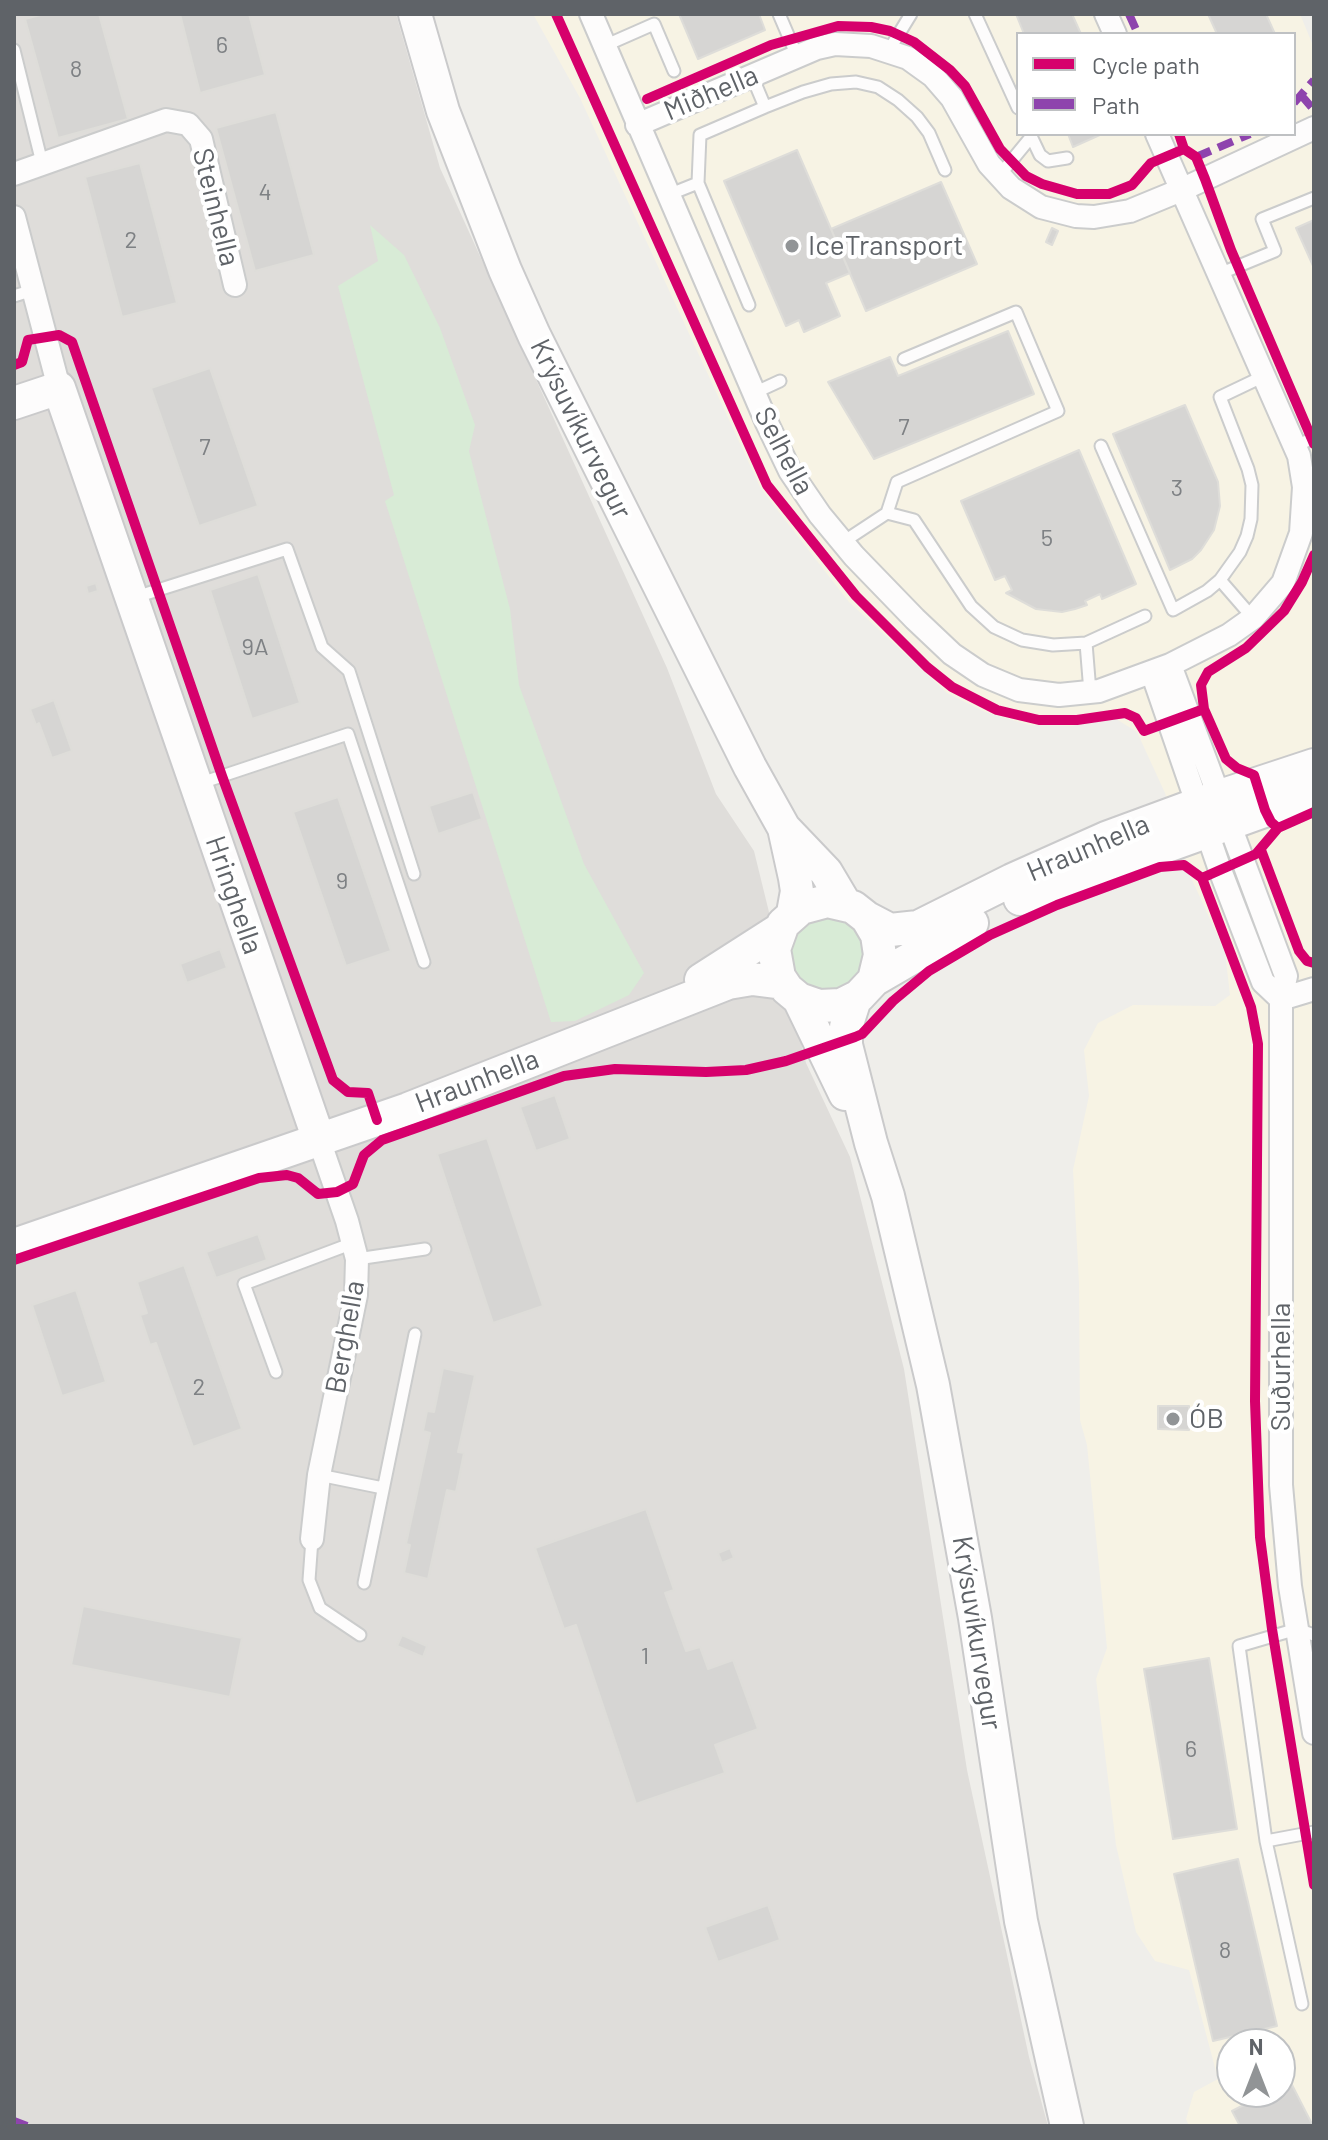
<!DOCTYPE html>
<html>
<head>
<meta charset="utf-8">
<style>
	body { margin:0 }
	#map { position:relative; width:1328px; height:2140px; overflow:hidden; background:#efeeea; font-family:Barlow,sans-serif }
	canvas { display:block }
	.frame { position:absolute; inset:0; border:16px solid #5f6368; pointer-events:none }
	.legend { position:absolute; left:1016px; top:32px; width:280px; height:104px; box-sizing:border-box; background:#fff; border:2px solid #bfc1c3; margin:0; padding:10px 14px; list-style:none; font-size:24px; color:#5f6368 }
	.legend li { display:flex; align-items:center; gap:16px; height:40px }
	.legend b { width:40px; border:2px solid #bfc1c3 }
	.north { position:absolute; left:1216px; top:2028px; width:80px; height:80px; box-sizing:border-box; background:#fff; border:2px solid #bfc1c3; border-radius:50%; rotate:0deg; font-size:22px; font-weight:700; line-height:32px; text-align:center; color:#5f6368 }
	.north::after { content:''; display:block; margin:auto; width:28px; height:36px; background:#919496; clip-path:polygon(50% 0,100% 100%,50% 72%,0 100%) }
</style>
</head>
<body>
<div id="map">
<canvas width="1328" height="2140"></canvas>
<div class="frame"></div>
<ul class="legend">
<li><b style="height:10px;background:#d6006c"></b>Cycle path</li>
<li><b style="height:10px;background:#8e44ad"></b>Path</li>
</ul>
<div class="north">N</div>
</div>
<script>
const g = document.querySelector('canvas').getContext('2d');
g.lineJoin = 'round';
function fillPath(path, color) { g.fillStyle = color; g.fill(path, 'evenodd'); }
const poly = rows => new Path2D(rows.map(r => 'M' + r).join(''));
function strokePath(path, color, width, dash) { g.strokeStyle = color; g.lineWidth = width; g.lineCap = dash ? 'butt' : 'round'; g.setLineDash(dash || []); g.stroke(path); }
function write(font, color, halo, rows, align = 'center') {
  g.font = font + ' Barlow,sans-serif'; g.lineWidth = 8; g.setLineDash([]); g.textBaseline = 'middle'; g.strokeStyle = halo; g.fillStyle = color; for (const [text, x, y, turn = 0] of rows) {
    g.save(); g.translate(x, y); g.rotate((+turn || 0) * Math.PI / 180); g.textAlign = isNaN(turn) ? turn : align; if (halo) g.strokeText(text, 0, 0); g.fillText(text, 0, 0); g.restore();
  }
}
fillPath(poly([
	[533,14,1300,14,1314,48,1314,2126,1189,2126,1186,2119,1194,2092,1218,2079,1189,1970,1155,1961,1136,1932,1116,1845,1096,1679,1107,1648,1087,1445,1080,1420,1079,1283,1073,1170,1089,1096,1084,1050,1098,1023,1133,1005,1215,1006,1230,995,1225,952,1188,871,1165,793,1137,732,1113,717,1072,726,1029,725,985,712,947,693,849,602,761,489,580,98],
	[1018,34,1294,34,1294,134,1018,134],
	[1232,2044,1280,2044,1280,2092,1232,2092]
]), '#f7f3e4');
fillPath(poly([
	[14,14,396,14,440,168,667,668,716,794,754,851,806,1063,850,1157,904,1369,967,1770,1029,2057,1048,2126,14,2126]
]), '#dfddda');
fillPath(poly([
	[370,225,404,255,440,328,475,425,469,451,510,609,519,685,584,864,644,973,629,995,575,1021,551,1022,385,501,394,495,338,286,378,261],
	[839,916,851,922,866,944,864,970,841,992,808,990,790,971,790,939,807,919]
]), '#d8ebd6');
const building = poly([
	[44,14,99,14,128,119,58,138,25,19,44,14],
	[180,14,249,14,265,75,200,93,180,14],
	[679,14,759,14,765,30,698,59,679,14],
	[1016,14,1072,14,1081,34,1024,34,1016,14],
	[1208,14,1266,14,1275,34,1217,34,1208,14],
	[276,112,314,255,255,271,216,128,276,112],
	[1068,134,1102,134,1073,147,1068,134],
	[797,150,850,273,826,283,840,316,804,332,799,320,786,326,724,181,797,150],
	[140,163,177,303,122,317,85,177,140,163],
	[941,182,977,264,866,311,831,229,941,182],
	[1314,220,1314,268,1296,228,1314,220],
	[1052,228,1058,231,1052,245,1046,242,1052,228],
	[1008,331,1034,394,874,459,828,382,890,357,898,376,1008,331],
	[210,368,258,506,199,526,151,388,210,368],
	[1185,405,1218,482,1220,506,1214,530,1201,550,1192,559,1170,570,1113,434,1185,405],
	[1079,450,1136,584,1102,599,1100,594,1085,601,1087,605,1075,609,1062,612,1036,609,1006,593,1012,590,1005,576,995,580,961,501,1079,450],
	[258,574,300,703,252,719,210,590,258,574],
	[96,583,98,591,88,594,86,586,96,583],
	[54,700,72,751,52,758,39,723,36,725,30,709,54,700],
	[473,792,482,819,438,834,429,806,473,792],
	[338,797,391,951,346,966,293,812,338,797],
	[220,949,227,968,187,983,180,964,220,949],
	[555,1095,570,1139,536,1151,520,1107,555,1095],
	[487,1138,543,1306,493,1323,437,1154,487,1138],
	[258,1234,267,1260,216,1278,206,1252,258,1234],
	[184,1265,242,1429,193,1447,156,1343,150,1345,140,1315,147,1313,137,1282,184,1265],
	[76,1290,106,1382,62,1396,32,1305,76,1290],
	[443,1368,475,1375,458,1452,464,1453,456,1492,447,1490,428,1579,404,1573,410,1545,406,1544,430,1433,423,1431,427,1411,434,1412,443,1368],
	[1158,1406,1189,1406,1189,1430,1158,1429,1158,1406],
	[646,1509,674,1590,665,1593,686,1651,700,1647,708,1669,733,1660,758,1729,715,1745,725,1773,636,1804,576,1625,564,1629,535,1548,646,1509],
	[730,1548,734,1558,722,1563,718,1553,730,1548],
	[83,1606,242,1638,230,1697,71,1665,83,1606],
	[402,1635,427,1646,423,1657,397,1646,402,1635],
	[1209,1658,1237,1829,1173,1839,1144,1669,1209,1658],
	[1238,1859,1277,2026,1213,2041,1174,1874,1238,1859],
	[768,1905,780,1940,718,1962,705,1927,768,1905],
	[1290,2081,1313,2126,1240,2126,1232,2111,1269,2092,1280,2092,1280,2086,1290,2081]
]);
fillPath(building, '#d6d5d3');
strokePath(building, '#deddd9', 2);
const lane = poly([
	[779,14,797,56],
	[975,14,1018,108],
	[604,46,654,24,674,71],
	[14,50,42,163],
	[889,50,911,14],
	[765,107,803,92,831,84,856,82,878,87,898,100,917,117,929,133,945,170],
	[1030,134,1040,155,1048,161,1067,158],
	[999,176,1031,137],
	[668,195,698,183],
	[1219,274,1275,251,1262,219,1314,198],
	[14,296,33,290],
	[749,305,698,183,700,135,765,107,752,76],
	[754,393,780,381],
	[1101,446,1173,610,1207,591,1220,580,1240,552,1247,536,1251,519,1252,485,1248,469,1220,397,1264,376],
	[1295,446,1314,438],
	[887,513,897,482,1058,411,1016,312,904,359],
	[843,542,887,513,914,520,971,606,994,627,1022,640,1053,645,1086,643,1145,616],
	[1220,580,1253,618],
	[136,597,287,549,322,647,349,671,414,874],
	[1086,643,1090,692],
	[198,784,348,734,424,962],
	[357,1259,425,1249],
	[276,1372,244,1284,353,1243],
	[319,1475,383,1488],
	[312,1539,309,1580,320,1608,360,1635],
	[364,1583,415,1334],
	[1266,1841,1314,1832],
	[1302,2004,1266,1841,1239,1646,1297,1629,1314,1635]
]);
const street = poly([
	[591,14,767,423,790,471,820,515,854,556,915,619,952,654,983,675,1019,690,1059,695,1099,691,1170,665,1229,635,1253,618,1283,583,1301,533,1304,487,1299,456,1157,134],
	[1106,14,1115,34],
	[637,125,817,48,835,44,871,46,908,58,933,76,952,98,989,164,1011,188,1041,207,1076,216,1094,217,1130,211,1181,190,1314,128],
	[14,174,166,120,188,124,201,139,235,285],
	[14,217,59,388],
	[1170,665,1286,976,1281,999,1281,1485,1290,1586,1314,1733],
	[1152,672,1220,870,1263,982,1281,999],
	[1281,999,1314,989],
	[312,1539,319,1475,356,1295,357,1259,347,1221,319,1140]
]);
const secondary = poly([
	[415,14,443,111,505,270,534,335,750,767,784,828,795,878,797,891,793,913],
	[14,403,59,388,319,1140],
	[784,828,826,872,845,904],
	[1020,899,1314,793],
	[867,918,890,930,918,927,1012,880,1106,838,1220,796,1314,765],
	[701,980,779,930],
	[874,980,972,923],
	[799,999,819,1006,841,1005,859,996,874,980,880,955,877,935,867,918,853,907,827,901,801,908,783,924,774,949,779,977,787,989,799,999,845,1094],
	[855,999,846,1027,846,1045,871,1143,888,1196,933,1385,975,1618,1021,1921,1067,2126],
	[14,1245,408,1109,728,983,752,979,783,983]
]);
strokePath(lane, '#cbcccc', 15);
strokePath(street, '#cbcccc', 26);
strokePath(secondary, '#cacacb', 36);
strokePath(lane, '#fdfcfc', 11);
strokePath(street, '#fdfcfc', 22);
strokePath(secondary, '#fdfcfc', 32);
strokePath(poly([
	[1129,14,1138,34],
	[1301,95,1314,110],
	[1294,103,1314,80],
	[1196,157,1250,134],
	[14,2121,27,2126]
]), '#8e44ad', 8, [16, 8]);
strokePath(poly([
	[556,14,767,485,856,596,927,667,952,687,997,710,1039,720,1077,720,1125,713,1136,718,1144,731,1204,709],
	[647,99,771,45,838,26,871,27,890,31,914,42,950,70,965,86,1000,149,1026,176,1042,184,1077,194,1109,194,1132,185,1151,163,1184,149],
	[1179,134,1184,149,1196,157,1205,179,1231,250,1314,444],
	[14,365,22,362,28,340,59,335,72,342,222,776,333,1080,348,1092,368,1093,377,1120],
	[1278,828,1271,822,1265,810,1254,775,1237,768,1226,759,1204,709,1201,685,1208,672,1246,648,1284,611,1302,582,1314,555],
	[1261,850,1299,951,1307,961,1314,963],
	[1202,878,1251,1007,1258,1044,1255,1401,1260,1537,1272,1629,1314,1885],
	[14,1260,259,1178,287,1175,298,1178,318,1194,337,1192,353,1184,364,1155,382,1140,564,1076,615,1069,706,1072,746,1070,786,1061,855,1037,862,1034,893,1001,929,971,990,935,1057,905,1160,867,1184,865,1202,878,1256,854,1278,828,1314,812]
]), '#d6006c', 10);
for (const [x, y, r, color] of [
	[792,246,8,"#919496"],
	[1173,1419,8,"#919496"]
]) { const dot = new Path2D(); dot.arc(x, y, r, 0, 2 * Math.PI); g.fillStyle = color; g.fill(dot); strokePath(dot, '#fff', 3); }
write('24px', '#7e8184', null, [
	["6",222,45],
	["8",76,69],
	["4",265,192],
	["2",131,240],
	["7",904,427],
	["7",205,447],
	["3",1177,488],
	["5",1047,538],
	["9A",255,647],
	["9",342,881],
	["2",199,1387],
	["1",645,1656],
	["6",1191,1749],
	["8",1225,1950]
]);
write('28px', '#5f6368', '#fff', [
	["Miðhella",711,93,-23],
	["Steinhella",216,207,76],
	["Krýsuvíkurvegur",581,429,64],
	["Selhella",784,451,62],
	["Hraunhella",1088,848,-23],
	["Hringhella",234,895,71],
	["Hraunhella",477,1081,-21],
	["Berghella",345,1337,-80],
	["Suðurhella",1281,1367,-90],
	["Krýsuvíkurvegur",977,1633,81]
]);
write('28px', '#5f6368', '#fff', [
	["IceTransport",808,246],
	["ÓB",1189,1419]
], 'left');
</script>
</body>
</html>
